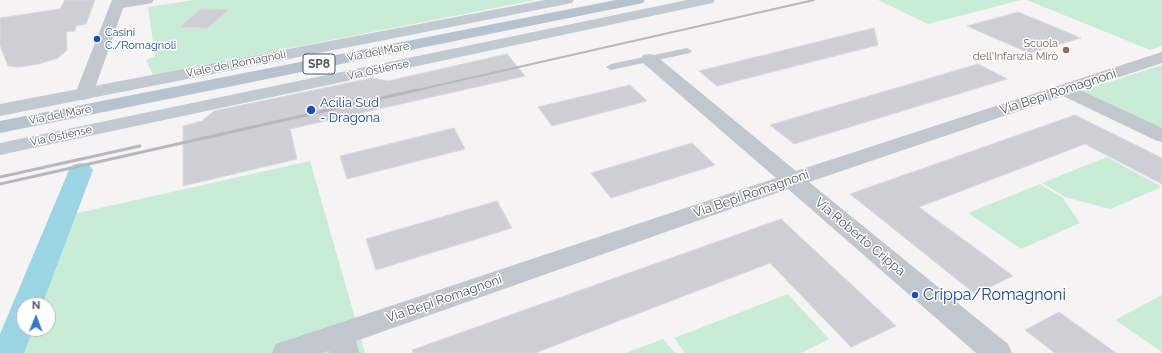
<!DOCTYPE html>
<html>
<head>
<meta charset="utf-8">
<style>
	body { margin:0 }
	#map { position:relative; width:1162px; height:353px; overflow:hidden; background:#f5f3f3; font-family:Raleway,sans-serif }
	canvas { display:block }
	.north { position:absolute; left:16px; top:297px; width:40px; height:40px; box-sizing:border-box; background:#fff; border:1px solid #b8bbbf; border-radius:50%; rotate:1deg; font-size:11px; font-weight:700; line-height:16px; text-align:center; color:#4d565e }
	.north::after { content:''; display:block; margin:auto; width:14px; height:18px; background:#327ad0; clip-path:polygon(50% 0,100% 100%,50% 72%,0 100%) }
</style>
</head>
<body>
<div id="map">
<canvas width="1162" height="353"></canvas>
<div class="north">N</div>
</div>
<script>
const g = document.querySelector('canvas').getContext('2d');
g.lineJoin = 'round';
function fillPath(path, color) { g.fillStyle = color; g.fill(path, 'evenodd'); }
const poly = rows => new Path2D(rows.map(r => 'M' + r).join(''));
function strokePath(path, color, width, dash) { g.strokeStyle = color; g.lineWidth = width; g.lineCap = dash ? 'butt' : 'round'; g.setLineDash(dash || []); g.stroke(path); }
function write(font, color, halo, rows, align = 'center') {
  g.font = font + ' Raleway,sans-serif'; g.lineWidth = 3; g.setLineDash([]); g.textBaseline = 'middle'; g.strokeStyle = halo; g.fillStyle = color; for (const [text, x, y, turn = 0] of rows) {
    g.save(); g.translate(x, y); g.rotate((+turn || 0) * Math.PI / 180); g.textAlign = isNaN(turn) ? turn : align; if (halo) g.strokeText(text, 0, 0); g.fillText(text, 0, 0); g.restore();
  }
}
fillPath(poly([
	[195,0,535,0,153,75,146,60,155,56,148,7],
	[878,0,1021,0,928,24],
	[1027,0,1162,0,1162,46,1150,50],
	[1162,65,1162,131,1078,92],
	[1107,157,1162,187,1110,209,1065,197,1042,183],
	[310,161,365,353,0,353,60,217],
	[24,305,48,305,48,329,24,329],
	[1040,184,1063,198,1080,223,1021,249,968,213],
	[788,294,829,339,801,353,685,353,674,338],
	[1162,295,1162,352,1115,320],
	[663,339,675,353,626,353]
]), '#c8ecd5');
fillPath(poly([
	[81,163,89,165,93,170,42,305,24,305,24,329,33,329,24,353,0,353,0,334,69,170,73,165,81,163]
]), '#9bd5e3');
const building = poly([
	[65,0,95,0,86,24,76,26,75,31,66,32,67,50,58,58,39,64,19,67,8,66,0,45,0,18,60,9,65,0],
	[201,9,229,10,208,28,180,27,201,9],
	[1018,12,1081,38,1029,53,967,26,1018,12],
	[874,28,878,45,717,86,699,71,874,28],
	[507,54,525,76,290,129,297,159,183,186,183,126,202,121,214,111,372,78,388,81,507,54],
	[978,64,1007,79,794,144,770,125,978,64],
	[630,85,647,101,552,126,538,107,630,85],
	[1075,115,1162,158,1162,184,1085,144,919,207,1013,276,975,294,850,194,1075,115],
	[454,128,465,149,347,179,340,156,454,128],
	[692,143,715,165,611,198,591,173,692,143],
	[497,201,512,228,376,270,366,239,497,201],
	[781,219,896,326,851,347,770,263,535,353,413,353,412,350,781,219],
	[1059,312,1116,353,1055,353,1025,330,1059,312]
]);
fillPath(building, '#cdcfd4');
strokePath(building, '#d8d9dd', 1);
fillPath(poly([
	[687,48,692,51,690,53,611,70,606,67,611,64,687,48]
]), '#c1c7cd');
fillPath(poly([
	[112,0,154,0,152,3,147,4,123,8,93,94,90,98,84,100,78,98,75,94,112,0],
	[1162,52,1162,63,1080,90,1162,128,1162,142,1155,140,1063,96,809,182,1008,344,1012,353,976,353,788,189,356,341,359,353,329,353,329,351,322,353,272,353,276,344,776,178,643,63,641,59,643,55,649,54,655,55,796,171,1162,52]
]), '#c1c7cd');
fillPath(poly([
	[545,0,574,0,572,3,567,4,0,116,0,104,545,0],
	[687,0,715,0,713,3,708,4,0,155,0,143,687,0]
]), '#c1c9d1');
fillPath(poly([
	[616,0,645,0,643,3,638,4,0,133,0,121,616,0]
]), '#b6c2cd');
strokePath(poly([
	[413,91,814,0]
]), '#b6b8bc', 2);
strokePath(poly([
	[0,177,140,146],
	[0,184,417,90]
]), '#b6b8bc', 3);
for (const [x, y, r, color] of [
	[97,39,4,"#1a4fb4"],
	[1066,50,4,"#8d6e63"],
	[311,110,5,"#1a4fb4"],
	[915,295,4,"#1a4fb4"]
]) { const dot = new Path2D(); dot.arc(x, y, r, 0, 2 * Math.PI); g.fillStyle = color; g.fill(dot); strokePath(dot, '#fff', 1.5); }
write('11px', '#164399', '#fff', [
	["Casini",105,33],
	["C./Romagnoli",105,46]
], 'left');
write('11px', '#785e54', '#fff', [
	["Scuola",1058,44],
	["dell'Infanzia Mirò",1058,57]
], 'right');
write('11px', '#4d565e', '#fff', [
	["Via del Mare",378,52,-11],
	["Viale dei Romagnoli",236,64,-11],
	["Via Ostiense",378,70,-12],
	["Via del Mare",60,115,-11],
	["Via Ostiense",61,136,-12]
]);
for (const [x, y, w] of [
	[319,64,32]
]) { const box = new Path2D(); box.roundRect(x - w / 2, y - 10, w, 20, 3); g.fillStyle = '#fff'; g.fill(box); strokePath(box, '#4d565e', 1); }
write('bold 12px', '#4d565e', null, [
	["SP8",319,64]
]);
write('13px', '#4d565e', '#fff', [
	["Via Bepi Romagnoni",1058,92,-18],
	["Via Bepi Romagnoni",751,194,-19],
	["Via Roberto Crippa",860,237,40],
	["Via Bepi Romagnoni",444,299,-19]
]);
write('13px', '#164399', '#fff', [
	["Acilia Sud",320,103],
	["- Dragona",320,118]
], 'left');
write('16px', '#164399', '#fff', [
	["Crippa/Romagnoni",923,295]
], 'left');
</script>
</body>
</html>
